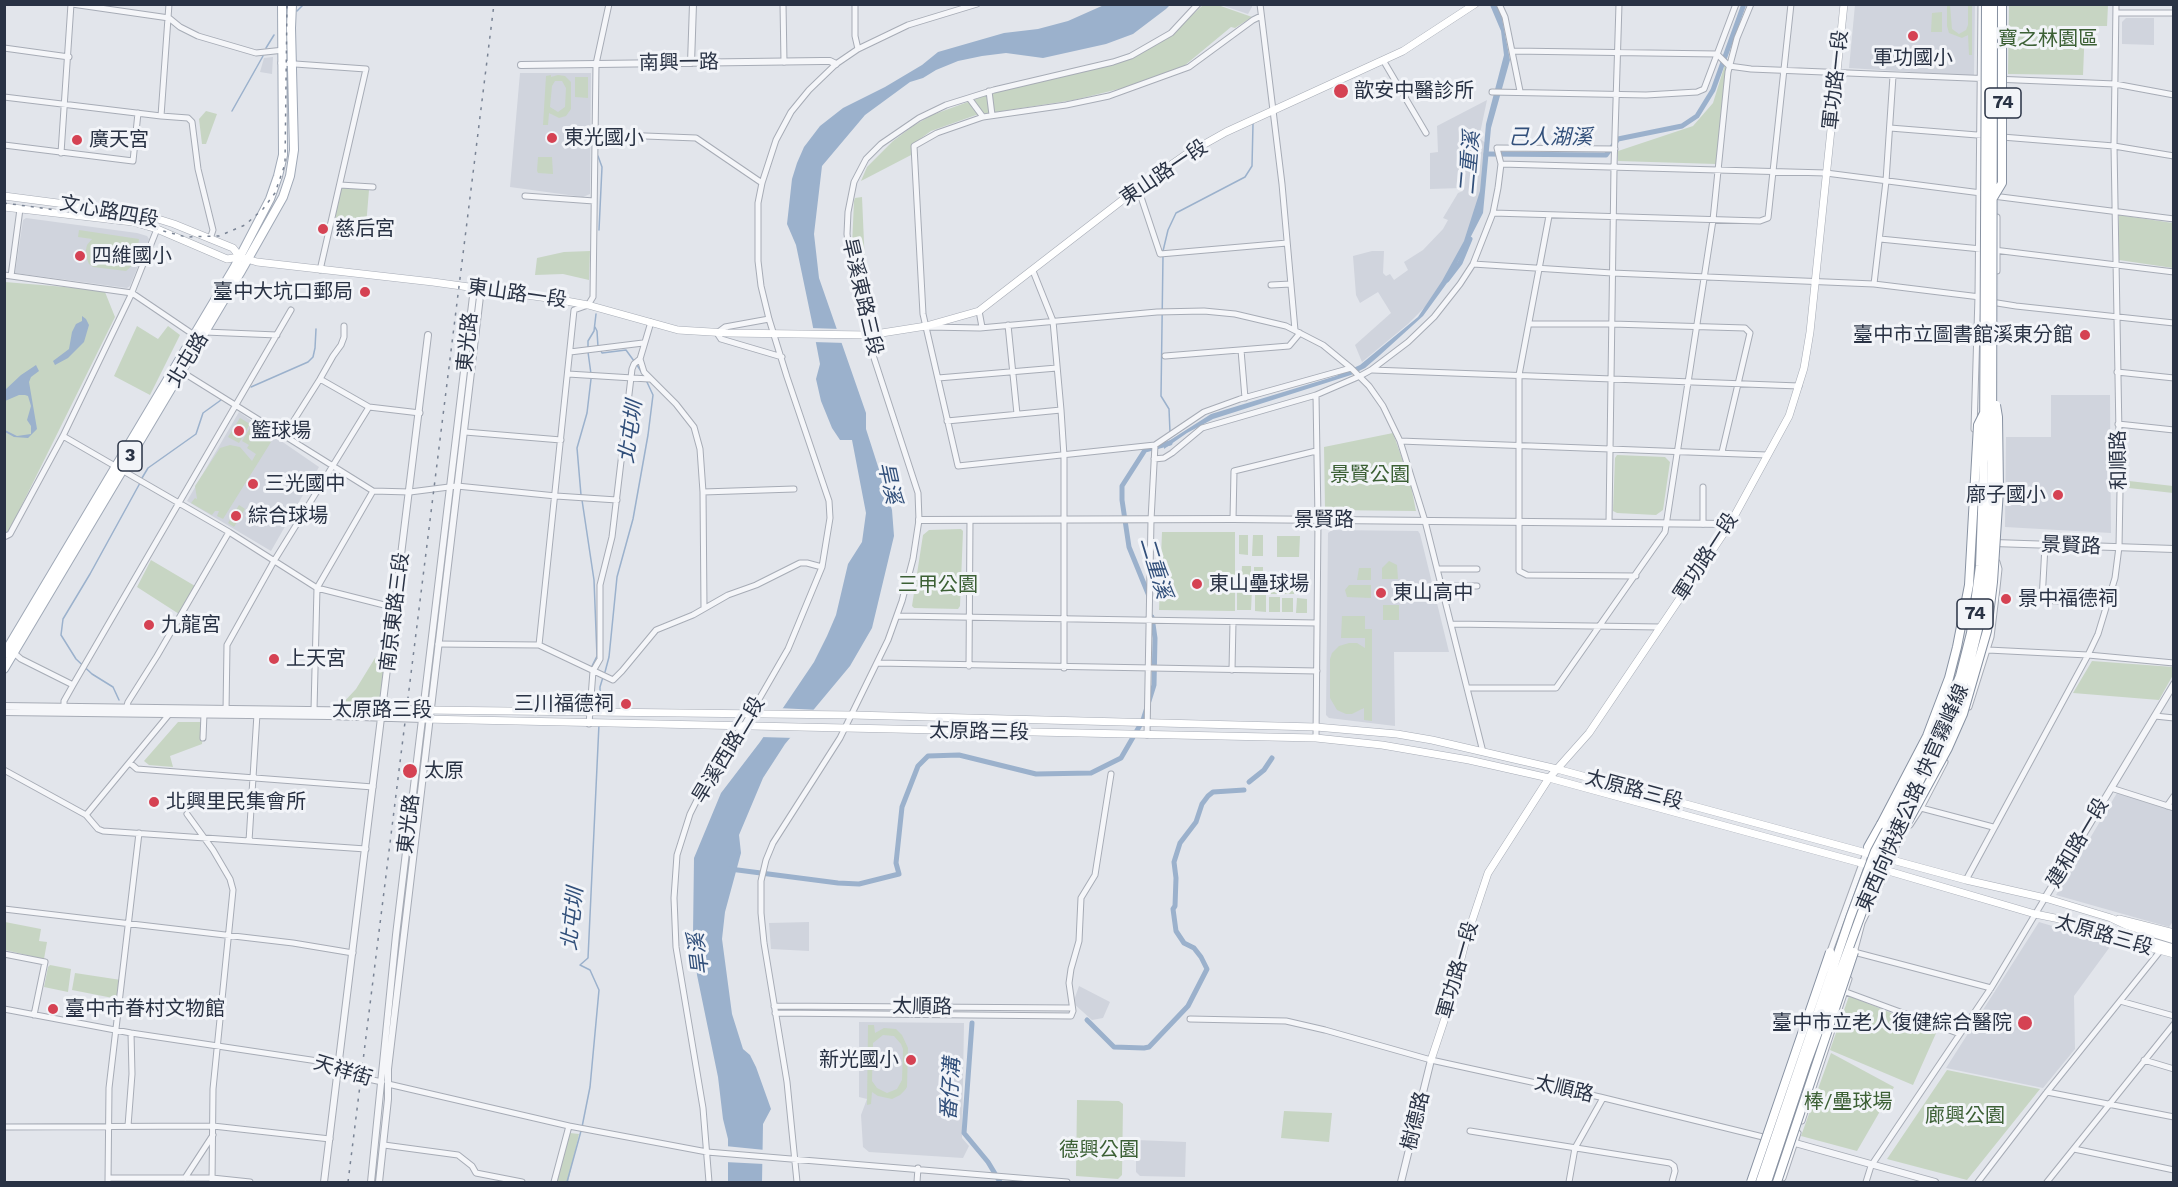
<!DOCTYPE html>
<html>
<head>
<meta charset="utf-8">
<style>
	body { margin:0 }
	#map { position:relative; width:2178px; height:1187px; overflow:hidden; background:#e2e5eb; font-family:"Work Sans",sans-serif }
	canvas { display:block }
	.frame { position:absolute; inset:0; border:6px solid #293244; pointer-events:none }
</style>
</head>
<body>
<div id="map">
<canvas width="2178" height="1187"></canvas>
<div class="frame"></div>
</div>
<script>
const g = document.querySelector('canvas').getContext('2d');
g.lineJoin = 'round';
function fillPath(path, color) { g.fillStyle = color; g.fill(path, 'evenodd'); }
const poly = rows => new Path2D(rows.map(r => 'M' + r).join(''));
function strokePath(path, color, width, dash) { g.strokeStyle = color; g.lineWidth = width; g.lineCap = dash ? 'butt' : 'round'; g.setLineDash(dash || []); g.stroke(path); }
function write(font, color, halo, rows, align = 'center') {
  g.font = font + ' "Work Sans","Noto Sans TC",sans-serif'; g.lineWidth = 6; g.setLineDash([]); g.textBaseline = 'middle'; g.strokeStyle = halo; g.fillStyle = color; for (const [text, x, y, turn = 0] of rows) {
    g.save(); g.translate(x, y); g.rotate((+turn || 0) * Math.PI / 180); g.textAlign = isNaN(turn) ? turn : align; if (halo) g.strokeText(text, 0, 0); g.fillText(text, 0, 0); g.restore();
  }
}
fillPath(poly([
	[1221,5,1252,5,1252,7,1248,14],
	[1855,5,1975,5,1974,76,1849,68],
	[2126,18,2154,18,2154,45,2122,44,2122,22],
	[273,57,272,74,260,72,264,58],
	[520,73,591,73,590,194,583,197,510,187],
	[1487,100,1479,138,1487,144,1485,188,1469,237,1437,295,1408,324,1362,362,1355,345,1391,313,1378,292,1360,303,1356,295,1353,256,1372,251,1384,251,1383,273,1386,276,1390,274,1394,280,1408,270,1404,262,1423,250,1443,229,1448,220,1443,218,1458,193,1463,191,1462,188,1430,189,1430,153,1438,152,1437,126],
	[26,218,137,233,147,236,149,239,130,286,127,288,15,273,23,220],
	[2051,395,2110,395,2111,533,2005,527,2006,437,2051,437],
	[239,412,319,467,271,551,187,501],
	[1332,530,1418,531,1420,534,1449,652,1394,652,1395,726,1329,718,1326,715,1328,533],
	[2117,793,2173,811,2174,920,2169,927,2056,895],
	[809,922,809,951,771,949,769,923],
	[2039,922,2112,944,2074,996,2075,1049,2043,1088,1946,1068],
	[1079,986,1110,1002,1103,1018,1092,1020,1073,1003],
	[859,1022,964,1023,962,1138,969,1146,963,1158,869,1152,863,1147,861,1115,867,1099,859,1097],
	[1136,1140,1186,1142,1185,1177,1140,1176,1136,1172]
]), '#d0d4dd');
fillPath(poly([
	[1203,5,1218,5,1252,17,1235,28,1231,27,1184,66,1131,86,1074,100,976,115,931,131,913,144,913,154,861,181,867,167,893,141,913,126,932,115,987,95,1135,56,1172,34],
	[1947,5,1950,5,1952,29,1959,34,1966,30,1968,25,1968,5,1972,5,1972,55,1969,55,1968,35,1962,38,1949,33,1947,26],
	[2009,5,2108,5,2107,26,2085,26,2083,75,2008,74],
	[1942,12,1942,32,1931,32,1932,13],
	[1726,61,1730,61,1731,64,1716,164,1618,161,1618,151,1693,126,1713,103],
	[551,75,551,77,558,75,565,76,571,82,571,109,566,116,559,118,549,113,548,125,543,125,546,76],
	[555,81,562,81,566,88,565,107,558,112,550,107,552,86],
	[575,77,588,77,588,98,575,97],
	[206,111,217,114,206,144,202,144,199,119],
	[538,157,552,157,553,174,538,173,537,171],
	[341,187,369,190,366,226,334,223],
	[862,197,866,288,866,294,862,297,852,246,854,201,855,198],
	[2119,215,2173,223,2173,268,2119,260],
	[79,230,139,239,138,246,133,246,137,255,134,264,126,271,93,267,89,264,85,254,87,245,92,239,78,237],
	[590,251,589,280,563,274,535,275,537,258,564,252],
	[5,282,101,290,105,292,115,317,9,531,5,533],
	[137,326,158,339,168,326,180,335,150,395,114,376],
	[240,418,250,424,239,443,228,437],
	[250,428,256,431,249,444,259,430,267,435,266,439,271,442,223,519,217,516,219,511,215,511,212,515,191,503,195,498,197,499,195,486,220,448,230,445,240,447,252,461,256,454,247,448,249,445,242,441],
	[1393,433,1410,481,1416,511,1327,510,1325,508,1324,447],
	[1617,455,1665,457,1670,462,1663,510,1656,515,1617,513,1613,511,1615,458],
	[2129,481,2173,486,2173,493,2129,488],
	[239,505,245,509,234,527,228,523],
	[961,529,963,531,960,606,958,609,914,608,912,606,923,535,929,530],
	[1162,532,1235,532,1235,611,1159,610],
	[1239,535,1248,535,1248,555,1239,554],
	[1253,535,1263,535,1263,556,1252,556],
	[1277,536,1300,536,1299,557,1277,557],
	[151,560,195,586,179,614,137,587],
	[1389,561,1397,565,1398,579,1382,579,1382,568],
	[1242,566,1251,566,1251,585,1241,585],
	[1254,567,1263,567,1263,584,1254,584],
	[1359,568,1371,568,1371,580,1357,580],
	[1270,574,1281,574,1281,594,1270,594],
	[1284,574,1295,574,1294,594,1284,594],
	[1297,574,1307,574,1307,594,1297,594],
	[1349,585,1371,585,1371,598,1347,597,1345,590],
	[1237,588,1252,589,1251,610,1237,610],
	[1255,590,1266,590,1266,612,1255,611],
	[1269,597,1280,597,1280,612,1269,612],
	[1282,598,1293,598,1293,612,1282,612],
	[1297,598,1307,599,1307,613,1296,613],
	[1383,605,1399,605,1399,620,1383,620],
	[1342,616,1365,616,1365,629,1372,629,1372,721,1364,720,1364,708,1352,714,1346,714,1337,710,1330,698,1330,659,1332,653,1339,646,1349,643,1357,643,1365,648,1365,638,1341,638],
	[387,652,381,698,379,704,374,706,341,705,356,689,375,658],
	[2092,661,2173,667,2173,675,2159,700,2073,693],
	[178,722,204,722,202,744,170,756,173,767,149,765,144,761],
	[5,922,41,929,39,941,47,942,44,959,5,950],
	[50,965,71,969,68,992,44,987,48,967],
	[75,973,121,980,118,999,72,990],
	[1849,996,1937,1031,1913,1085,1830,1050],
	[868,1025,874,1025,875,1033,884,1028,896,1029,902,1035,908,1048,907,1087,905,1090,900,1095,892,1099,878,1096,872,1092,871,1104,867,1105],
	[883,1035,894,1036,901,1044,903,1049,902,1080,897,1089,887,1093,877,1088,872,1081,873,1043],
	[1831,1053,1894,1087,1857,1151,1801,1136],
	[1947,1070,2040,1089,1967,1180,1887,1159],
	[1077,1100,1119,1101,1123,1104,1122,1175,1118,1179,1076,1176],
	[1284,1111,1332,1113,1329,1142,1281,1138],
	[570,1133,579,1134,568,1182,557,1182]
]), '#c7d5c3');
fillPath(poly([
	[1104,5,1170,5,1166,9,1133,34,1106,44,1043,58,1006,53,982,56,958,61,936,70,923,78,910,82,865,115,822,166,814,234,819,278,866,413,866,429,892,510,894,536,872,628,850,666,785,744,763,778,739,835,741,853,725,912,722,939,732,1014,743,1049,750,1055,756,1067,771,1109,763,1124,762,1182,728,1182,728,1139,723,1119,718,1077,697,975,693,934,694,858,721,793,760,742,814,662,827,636,836,615,848,564,862,542,866,513,852,440,840,440,832,428,821,401,816,379,820,364,812,322,796,245,787,224,792,179,797,163,804,147,820,126,843,108,885,87,922,65,938,52,1004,33,1038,29,1068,21],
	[1490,5,1496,5,1501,13,1510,60,1491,128,1483,213,1447,283,1423,316,1380,355,1365,368,1351,375,1213,419,1187,433,1164,449,1164,444,1211,414,1336,376,1360,365,1418,317,1442,281,1464,241,1480,191,1486,124,1504,55,1501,31],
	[82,316,86,319,89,325,84,342,68,358,55,365,53,361,69,349,72,332,76,324,82,321],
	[36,365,39,371,31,377,29,382,37,429,28,438,14,437,5,432,5,430,17,436,31,434,31,426,27,420,31,406,28,396,25,395,19,395,5,401,5,390,21,375]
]), '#9bb1cc');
fillPath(poly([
	[810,328,841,329,846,343,813,342],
	[778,708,819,710,795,738,760,737],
	[725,1146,765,1150,764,1164,725,1162]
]), '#e2e5eb');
strokePath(poly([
	[297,11,304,4],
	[266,48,274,35],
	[232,111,263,56],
	[598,156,602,167,599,230],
	[1163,251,1168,230,1176,213,1245,177,1252,166,1253,124],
	[1163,256,1161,396,1169,409,1170,432],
	[595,327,597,331,598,347],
	[588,348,588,341,594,331,596,314],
	[601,351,602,353,626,350,634,361],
	[588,352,591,374],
	[637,365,644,376],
	[251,387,308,362,313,357,315,348,316,329],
	[142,478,148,468,196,434,203,413,221,400],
	[581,495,577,448,587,413,591,379],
	[582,500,594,580,597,656,592,666],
	[605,672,609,657,617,577,633,519,648,435,653,395,646,380],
	[119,700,113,687,92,674,76,659,61,635,63,619,90,574,140,483],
	[600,711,600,687,603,677],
	[582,1127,590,1087,599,990,590,970,580,965,588,958,599,724],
	[567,1182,581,1131]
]), '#9bb1cc', 1.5);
strokePath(poly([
	[1486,154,1606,155,1618,139,1682,126,1697,116,1713,90,1744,4],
	[1447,280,1460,263,1470,239],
	[1149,596,1129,547,1122,500,1122,486,1145,450,1170,443],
	[1249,782,1264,770,1272,758],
	[730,869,838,883,859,884,899,874,896,863,902,807,918,766,928,756,959,755,1036,774,1091,773,1121,758,1143,720,1154,685,1155,638,1152,617],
	[1087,1020,1114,1047,1144,1048,1149,1047,1188,1006,1207,969,1201,957,1194,948,1184,943,1176,931,1173,909,1175,906,1176,878,1174,862,1180,843,1196,822,1202,804,1208,796,1213,792,1244,790],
	[972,1023,964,1133,988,1162,1000,1182]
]), '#9bb1cc', 5);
const minor = poly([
	[72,4,169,18,180,27,198,36,256,53,284,50],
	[169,4,161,116,188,118,192,122,198,169,213,230,210,239],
	[783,4,784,62],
	[855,4,855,36,858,49],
	[1260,4,1282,184,1295,330],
	[1499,4,1505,17,1520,91],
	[2116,13,2174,13],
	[4,48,69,57],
	[1513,51,1717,54],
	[1717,54,1729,66,1751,69,2115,84,2174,95],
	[1383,60,1426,133],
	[281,63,366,69,320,270],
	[989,91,992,115],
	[1492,92,1646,95,1697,92,1704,89,1736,4],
	[4,97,161,116],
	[969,98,983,117],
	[1890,128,2114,146,2174,156],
	[595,134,696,138,762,183],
	[4,145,133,161,138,113],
	[61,153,71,4],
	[1501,164,1826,173,1981,193],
	[340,185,373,187],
	[1138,188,1160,254,1287,243],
	[1997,190,1998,151],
	[525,196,594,201],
	[1993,196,2174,219],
	[1493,213,1760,221,1768,218,1791,4],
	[1549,216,1519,375,1519,571,1527,575,1636,576],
	[1880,239,1981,249],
	[1994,250,2174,272],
	[1473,264,1612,273,1874,284,1980,297],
	[1033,271,1053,321,1061,410,1064,456,1064,668],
	[1997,271,1997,217],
	[4,275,132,293,197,337],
	[11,276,20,209],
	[1874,284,1886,181,1893,76],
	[1271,285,1291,284],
	[1991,302,2016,306,2174,323],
	[979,311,982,327],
	[769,319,725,327,717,333,721,339,782,357],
	[651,322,640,359,644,372,676,404,694,427,700,449,703,492,704,608],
	[1529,324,1612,324,1745,328,1750,333,1722,452],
	[1008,325,1017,414],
	[929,327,980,328,1157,312,1204,311,1235,314,1286,326,1323,345,1351,368,1369,386,1383,406,1400,441,1425,521,1483,752],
	[205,332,277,335],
	[1241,350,1245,398],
	[570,352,643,343],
	[1165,356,1289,346,1300,333],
	[179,370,373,491,410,492,457,486,556,496,617,500],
	[1372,370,1799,386],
	[2117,372,2174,378],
	[568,374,649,379],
	[938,378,1057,368],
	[320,379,369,407,420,413],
	[1316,395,1318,520,1316,738],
	[947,421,1061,410],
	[2118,424,2174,430],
	[1974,429,1978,296,1981,4],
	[465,432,561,440],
	[63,436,229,532,317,588,396,608],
	[284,436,320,379,333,356,341,345,344,337,344,326],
	[1400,441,1767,455],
	[1155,445,958,466,923,314,914,146,937,133,983,117,1066,105,1109,96,1189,67,1253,20,1261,16],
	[1154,459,1164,458,1172,453,1202,428,1316,395,1360,376,1371,370,1408,342,1434,317,1460,284,1473,264,1493,213,1498,188,1501,164,1497,148,1615,149],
	[703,492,794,489],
	[1233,519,1234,471,1316,451],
	[1609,522,1614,167,1619,4],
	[1703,524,1703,487],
	[4,537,10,534,63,436,130,297,157,229],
	[2045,546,2042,600,2107,604],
	[1437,569,1477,569],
	[1441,586,1477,586],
	[898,616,1317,623],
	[1452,624,1660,627],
	[438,644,539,645,613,680,622,671,656,630,693,615,728,595,756,585,800,563,807,563,822,567],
	[539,645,574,310,588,305,593,297,596,64,609,4],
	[1988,650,2088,655,2174,663],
	[14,653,21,659,73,685],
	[1977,654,1982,631],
	[877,663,1317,671],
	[969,666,970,520],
	[1232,670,1233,622],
	[1468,688,1556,688,1665,532,1713,220,1728,72,1737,38,1751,4],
	[64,707,64,701,73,685,291,310],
	[1969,707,1991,637,1997,588,1999,569,1997,562],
	[126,709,128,702,157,656,229,532],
	[314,710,317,588,373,491],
	[226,711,227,645,274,561,369,407],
	[2155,716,2174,718],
	[589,724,593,671,600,659,600,585,612,537,632,369,634,364,640,359],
	[1147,735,1151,520,1155,445,1204,412,1240,399,1351,368],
	[203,738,204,714],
	[130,763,137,769,373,787],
	[4,770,86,815,98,829,103,831,366,849],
	[2111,788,2174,808],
	[1921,789,1958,713,1966,688],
	[2167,806,2174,796],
	[1921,808,1993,827],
	[187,814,213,850,230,879,233,890,213,1089,212,1182],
	[86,815,171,712],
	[1910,825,1921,808,1945,762],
	[249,841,257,714],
	[1966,880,2088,655,2098,634,2115,578,2119,547,2120,491,2114,146,2116,4],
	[4,909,293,943,353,953],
	[1854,952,1991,988],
	[1854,953,1862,923,1887,871,1900,836],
	[4,954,45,962,34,1015],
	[1829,954,1867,850],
	[1846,992,1960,1034],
	[2120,1001,2174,1016],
	[774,1006,1071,1008],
	[4,1009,131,1033,331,1063,345,1074,382,1082],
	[775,1013,1071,1016,1073,1011,1069,983,1071,969,1079,941,1081,898,1095,875,1111,774],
	[1190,1019,1286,1021,1325,1030,1431,1060,1600,1097,1763,1137],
	[2144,1060,2174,1069],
	[388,1084,569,1126,707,1152,1067,1182],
	[2047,1092,2174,1117],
	[1802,1121,1849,979],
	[128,1126,132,1074,131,1033],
	[4,1127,213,1126,330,1139],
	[1470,1131,1670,1163,1674,1166,1675,1171,1672,1182],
	[384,1145,458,1155,472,1166,476,1173,522,1182],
	[2074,1149,2174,1170],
	[108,1178,212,1178,250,1182],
	[185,1178,213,1135],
	[1783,1178,1798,1133],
	[108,1182,109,1088,139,833],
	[554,1182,569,1126],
	[709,1182,703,1108,676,947,674,898,677,855,690,814,707,780,736,734,743,727,788,649,822,567,830,518,829,501,787,377,769,319,761,286,758,261,758,203,762,183,776,140,791,112,809,90,836,64,858,49,908,25,977,4],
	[797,1182,787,1082,764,943,761,913,761,881,766,860,773,843,840,738,888,640,902,601,913,559,919,520,918,493,873,355,850,258,847,234,848,212,854,182,866,159,881,144,919,118,946,105,994,90,1113,62,1131,56,1171,33,1198,4],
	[917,1182,918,1168],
	[1569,1182,1575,1148,1603,1098],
	[1772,1182,1785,1146],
	[1866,1182,1871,1166,1991,988,2045,898],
	[1978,1182,2047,1092,2161,950],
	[2047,1182,2174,1024]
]);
const tertiary = poly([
	[691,63,693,4],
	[521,65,822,61,830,61,836,64],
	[919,520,1233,519,1730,524],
	[1994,543,2174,549],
	[4,706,383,711,390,708,424,710],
	[4,712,329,716,423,719],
	[2045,898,2174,684],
	[1788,1141,1935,1182],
	[324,1182,428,335],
	[371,1182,396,935,474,288],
	[379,1182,388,1099,388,1069,481,288],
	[1401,1182,1431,1060]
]);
const secondary = poly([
	[4,196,142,214,174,224,233,248,240,257],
	[4,207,133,222,157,229,227,259,240,257,257,262,433,282,555,299,588,305,678,330,728,333,869,335,926,326,979,311,1138,188,1185,155,1226,132,1403,51,1475,4],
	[424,710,852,715,1316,727,1397,734,1432,740,1557,769,1966,880,2045,898,2111,918,2128,926,2174,940],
	[423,719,1316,738,1382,745,1469,760,1549,778,1861,863,2035,914,2109,929,2174,948],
	[2119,919,2174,933],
	[2062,924,2174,954],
	[1431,1060,1449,1006,1466,939,1488,873,1549,778,1589,733,1730,524,1789,416,1804,368,1810,332,1844,4]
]);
const primary = poly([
	[4,654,234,268,270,199,278,176,283,155,282,4],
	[4,669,240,273,283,197,290,176,294,150,291,28,292,4]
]);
const trunk = poly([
	[1868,847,1881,824]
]);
strokePath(minor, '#a7acb6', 7);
strokePath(tertiary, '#a7acb6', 8);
strokePath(secondary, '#a7acb6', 8);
strokePath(primary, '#a0a9b7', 10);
strokePath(trunk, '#8892a2', 10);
strokePath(minor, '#f5f6f9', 5);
strokePath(tertiary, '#f5f6f9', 6);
strokePath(secondary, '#fff', 7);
strokePath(primary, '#fff', 8);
strokePath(trunk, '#fff', 8);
strokePath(poly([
	[4,203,115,218,186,237,219,236,245,225,263,209,275,193,285,164,287,4],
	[348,1182,494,4]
]), '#7a8495', 1.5, [3, 6]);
const trunkBridge = poly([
	[1993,198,2002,183,2002,4],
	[1881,824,1927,736,1949,678,1957,647,1969,585,1978,425,1984,413],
	[1899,838,1948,748,1963,714,1987,631,1993,582,1999,490,1998,417,1996,405],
	[1751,1182,1830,952],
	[1760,1182,1850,918,1875,851,1937,734,1960,676,1971,633,1980,566,1984,459,1986,4],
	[1767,1182,1807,1062,1873,882,1884,854,1954,711,1968,670,1982,613,1988,562,1992,463,1993,4],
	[1777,1182,1854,952]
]);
strokePath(trunkBridge, '#8892a2', 10, []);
strokePath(trunkBridge, '#fff', 8);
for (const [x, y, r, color] of [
	[1913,36,6,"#d54253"],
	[1341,91,8,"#d54253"],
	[552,138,6,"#d54253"],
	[77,140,6,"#d54253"],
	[323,229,6,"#d54253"],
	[80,256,6,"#d54253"],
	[365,292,6,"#d54253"],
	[2085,335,6,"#d54253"],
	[239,431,6,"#d54253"],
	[253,484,6,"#d54253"],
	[2058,495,6,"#d54253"],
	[236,516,6,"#d54253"],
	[1197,584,6,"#d54253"],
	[1381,593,6,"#d54253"],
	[2006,599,6,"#d54253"],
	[149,625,6,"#d54253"],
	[274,659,6,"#d54253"],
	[626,704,6,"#d54253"],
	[410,771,8,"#d54253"],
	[154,802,6,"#d54253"],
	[53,1009,6,"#d54253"],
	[2025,1023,8,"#d54253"],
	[911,1060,6,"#d54253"]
]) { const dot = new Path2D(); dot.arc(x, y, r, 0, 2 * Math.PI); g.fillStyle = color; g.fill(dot); strokePath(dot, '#f2f4f8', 2); }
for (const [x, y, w] of [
	[2003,103,36],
	[130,456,24],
	[1975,614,36]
]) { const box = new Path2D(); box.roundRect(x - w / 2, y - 15, w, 30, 4.5); g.fillStyle = '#f2f4f8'; g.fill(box); strokePath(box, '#293244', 1.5); }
write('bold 18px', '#293244', null, [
	["74",2003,103],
	["3",130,456],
	["74",1975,614]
]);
write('20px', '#3c6035', '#f2f4f8', [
	["寶之林園區",2048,39],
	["景賢公園",1370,475],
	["三甲公園",938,585],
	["棒/壘球場",1848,1102],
	["廊興公園",1965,1116],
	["德興公園",1099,1150]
]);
write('20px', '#293244', '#f2f4f8', [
	["軍功國小",1913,58,"center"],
	["歆安中醫診所",1354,91],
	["東光國小",564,138],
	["廣天宮",89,140],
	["慈后宮",335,229],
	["四維國小",92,256],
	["臺中大坑口郵局",353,292,"right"],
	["臺中市立圖書館溪東分館",2073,335,"right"],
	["籃球場",251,431],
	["三光國中",265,484],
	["廍子國小",2046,495,"right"],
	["綜合球場",248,516],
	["東山壘球場",1209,584],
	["東山高中",1393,593],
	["景中福德祠",2018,599],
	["九龍宮",161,625],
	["上天宮",286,659],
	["三川福德祠",614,704,"right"],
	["太原",424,771],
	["北興里民集會所",166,802],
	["臺中市眷村文物館",65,1009],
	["臺中市立老人復健綜合醫院",2012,1023,"right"],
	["新光國小",899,1060,"right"]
], 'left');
write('20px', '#293244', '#f2f4f8', [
	["南興一路",679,63,-1],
	["軍功路一段",1836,80,-84],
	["東山路一段",1164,173,-34],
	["文心路四段",109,212,10],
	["東山路一段",517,294,8],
	["旱溪東路三段",862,297,77],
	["東光路",468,342,-84],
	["北屯路",188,360,-59],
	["和順路",2119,460,-91],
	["景賢路",1324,520],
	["景賢路",2071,546,2],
	["軍功路一段",1706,557,-57],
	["南京東路三段",395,612,-83],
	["太原路三段",382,710],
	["太原路三段",979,732,1],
	["旱溪西路二段",729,750,-59],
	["太原路三段",1634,790,15],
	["東西向快速公路 快官霧峰線",1913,798,-66],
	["東光路",409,824,-83],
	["建和路一段",2078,843,-59],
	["太原路三段",2104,935,16],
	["軍功路一段",1458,970,-74],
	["太順路",922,1007,1],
	["天祥街",343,1071,17],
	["太順路",1564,1089,13],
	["樹德路",1416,1121,-76]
]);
write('italic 21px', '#314f7a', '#f2f4f8', [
	["己人湖溪",1550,138],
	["二重溪",1470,163,-85],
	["北屯圳",631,432,-82],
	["旱溪",889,483,78],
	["二重溪",1155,568,73],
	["北屯圳",573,919,-84],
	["旱溪",699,954,-97],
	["番仔溝",951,1089,-86]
]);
</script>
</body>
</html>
